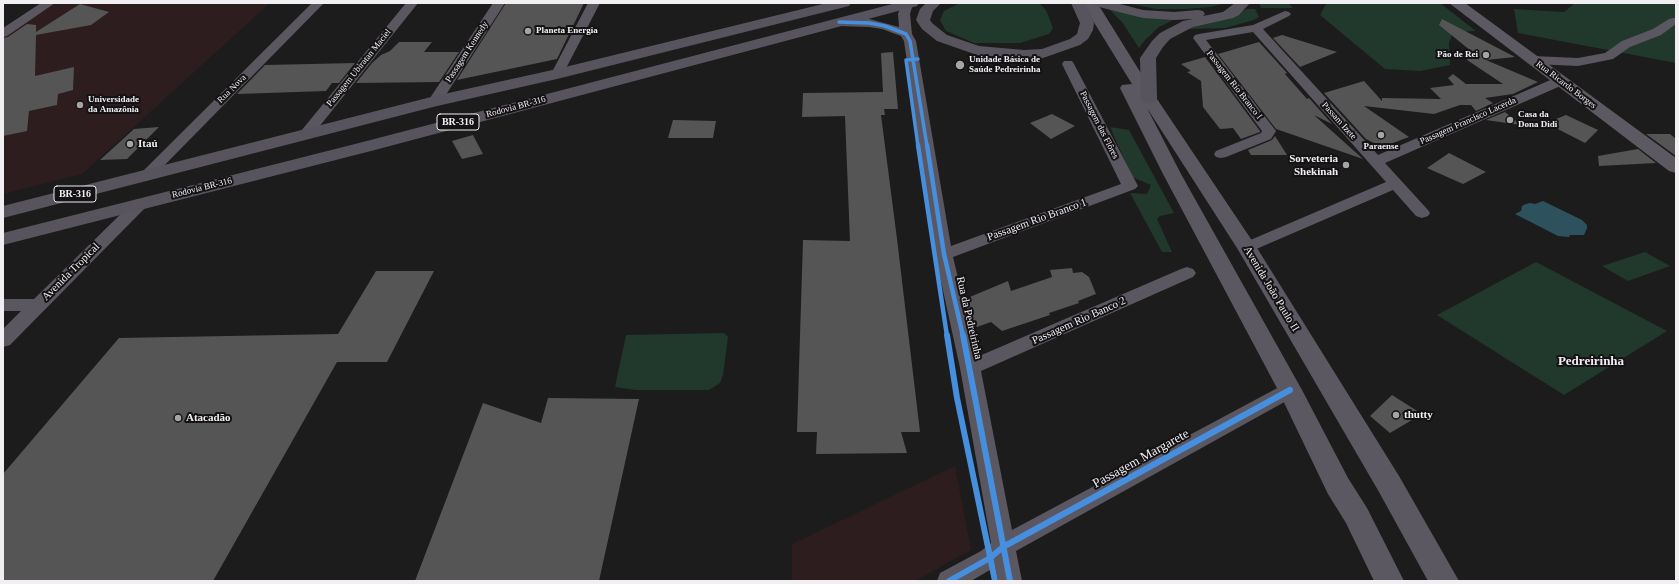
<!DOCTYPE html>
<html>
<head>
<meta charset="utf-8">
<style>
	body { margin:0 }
	#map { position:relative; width:1679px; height:584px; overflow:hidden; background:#1c1c1c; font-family:Georgia,serif }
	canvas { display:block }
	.frame { position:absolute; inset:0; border:4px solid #f1eff1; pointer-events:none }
</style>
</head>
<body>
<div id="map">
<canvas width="1679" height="584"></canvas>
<div class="frame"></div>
</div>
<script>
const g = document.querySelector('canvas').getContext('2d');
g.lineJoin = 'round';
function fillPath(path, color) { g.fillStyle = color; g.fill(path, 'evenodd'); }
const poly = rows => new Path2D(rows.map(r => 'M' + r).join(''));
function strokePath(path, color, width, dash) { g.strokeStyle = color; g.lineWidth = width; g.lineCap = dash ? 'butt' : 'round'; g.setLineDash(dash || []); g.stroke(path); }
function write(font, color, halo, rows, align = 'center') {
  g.font = font + ' Georgia,serif'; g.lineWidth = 4; g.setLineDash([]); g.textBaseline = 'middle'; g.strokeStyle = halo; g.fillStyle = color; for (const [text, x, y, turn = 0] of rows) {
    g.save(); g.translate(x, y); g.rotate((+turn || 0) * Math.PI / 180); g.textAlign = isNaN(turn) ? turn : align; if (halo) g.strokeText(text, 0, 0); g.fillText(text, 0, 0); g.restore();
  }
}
fillPath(poly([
	[56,3,270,3,82,174,3,194,3,36],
	[955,466,971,550,915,581,792,581,792,544]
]), '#2d1d1e');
fillPath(poly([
	[960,3,1039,3,1046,10,1053,28,1049,34,1020,43,974,43,946,31,940,20,944,11],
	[1126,3,1225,3,1211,7,1184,9,1156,9],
	[1259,3,1288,3,1293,8,1261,8],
	[1324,3,1440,3,1476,31,1453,32,1449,43,1450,65,1420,71,1385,69,1320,15,1326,4],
	[1575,3,1676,3,1676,63,1518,33,1514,9,1564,12],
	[1247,9,1255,9,1259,17,1254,20,1225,28,1188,29,1202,22,1225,19],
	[1110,10,1177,18,1159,27,1145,40,1139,48,1122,22],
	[1110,127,1129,130,1174,213,1160,216,1157,219,1172,252,1162,252,1130,193,1147,194,1151,185,1132,177],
	[1645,252,1670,266,1628,281,1602,266],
	[1536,262,1667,331,1564,395,1437,315],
	[724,333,728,337,723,375,720,383,709,390,636,390,615,387,626,335]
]), '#21382c');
fillPath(poly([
	[1543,201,1582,220,1587,225,1587,228,1584,235,1570,235,1569,237,1558,236,1515,214,1521,211,1522,206,1526,204,1530,203,1535,204]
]), '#2d525e');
fillPath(poly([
	[506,3,584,3,557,59,457,80],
	[80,4,109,12,91,25,36,35,35,76,74,67,73,90,58,94,57,105,29,111,27,131,3,136,3,38,8,37,27,24,36,25,36,32],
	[1442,19,1515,57,1486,60,1538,82,1513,94,1485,98,1493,103,1476,111,1471,105,1460,105,1434,114,1364,106,1409,137,1382,147,1366,139,1324,93,1364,81,1382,101,1382,98,1441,99,1430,88,1454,85,1448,78,1453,74,1466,84,1503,84,1467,60,1470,53,1476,55,1439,25],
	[1282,35,1337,52,1300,67,1273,38],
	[399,42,432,42,424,52,459,52,439,82,356,83,372,63,381,55,390,51],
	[1259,42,1287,73,1285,74,1307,99,1309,98,1332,124,1314,115,1363,159,1276,129,1218,54],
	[893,52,898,109,884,109,885,115,881,115,897,239,920,432,901,432,907,453,816,454,817,432,797,432,803,240,850,241,845,116,802,117,803,93,883,92,881,53],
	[1205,57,1260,131,1260,132,1241,139,1233,128,1220,129,1203,107,1201,81,1187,72,1191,71,1181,64],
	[355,63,339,83,332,83,326,91,237,94,265,65],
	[1505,112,1521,125,1486,120],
	[1052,114,1075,126,1051,139,1030,123],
	[1566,115,1598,130,1585,143,1546,123],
	[673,120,716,121,713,138,668,138],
	[159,127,127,159,100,160,134,129],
	[1646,134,1670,134,1676,139,1676,156],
	[473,135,483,154,462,159,452,141],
	[1275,136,1287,155,1251,155,1248,150,1272,140],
	[1638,149,1656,163,1599,166,1598,156],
	[1449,153,1486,172,1463,184,1427,168],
	[1072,268,1073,273,1082,272,1089,277,1096,294,1078,301,1079,303,1049,313,1050,315,1002,331,991,322,977,327,967,308,965,299,1008,281,1011,291,1052,277,1050,270],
	[376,271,434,271,387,362,337,362,213,581,3,581,3,474,119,338,338,334],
	[1392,395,1422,414,1390,433,1370,416],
	[548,398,639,399,599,581,415,581,483,403,541,423]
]), '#565555');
fillPath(poly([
	[41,3,55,3,7,36,3,37,3,28,41,3],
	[312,3,324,3,151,179,146,181,141,179,138,176,141,173,312,3],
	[406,3,418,3,311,137,306,138,301,137,299,134,301,131,406,3],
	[493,3,505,3,440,104,430,104,428,101,493,3],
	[588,3,600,3,563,74,562,77,552,77,551,74,588,3],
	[902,3,913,4,910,14,912,34,916,41,951,246,1121,184,1062,64,1064,61,1072,61,1074,64,1138,186,1135,189,953,257,977,357,1181,269,1187,267,1193,269,1196,273,1193,277,981,371,1012,530,1283,385,1290,383,1297,385,1300,390,1297,395,1016,551,1022,581,998,581,995,567,971,581,937,581,940,573,981,551,991,543,960,368,935,254,904,41,901,36,882,29,869,27,839,26,835,24,833,22,835,20,839,18,869,19,899,27,898,14,902,3],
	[1285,11,1289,12,1291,14,1289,16,1263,29,1378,155,1555,78,1560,77,1565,78,1567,81,1565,84,1385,163,1428,210,1430,213,1428,216,1422,218,1416,216,1393,190,1247,253,1241,252,1239,248,1241,244,1386,182,1253,32,1206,40,1276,131,1271,139,1226,157,1221,158,1216,157,1214,154,1216,151,1261,133,1262,131,1193,38,1195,35,1199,34,1253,25,1285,11],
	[1673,18,1676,18,1676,24,1661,35,1630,47,1613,59,1578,66,1533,64,1529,63,1527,60,1529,57,1533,56,1578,58,1605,53,1622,41,1653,29,1669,19,1673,18],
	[139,200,145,202,147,205,145,208,10,345,3,347,3,329,21,311,3,311,3,299,34,299,133,202,139,200]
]), '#5a5760');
fillPath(poly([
	[1449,3,1465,3,1676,158,1676,173,1669,171,1449,3]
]), '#5d5963');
fillPath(poly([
	[1082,3,1096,3,1101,9,1157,99,1257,248,1399,476,1459,581,1428,581,1379,492,1237,248,1147,108,1181,174,1302,390,1348,478,1367,508,1404,581,1374,581,1346,523,1328,494,1278,390,1163,174,1120,88,1122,85,1132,84,1082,3]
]), '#5c5862');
fillPath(poly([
	[827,3,851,3,849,6,557,79,437,106,3,218,3,206,435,96,557,69,827,3],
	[896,3,919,3,917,6,371,151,3,245,3,233,359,143,896,3],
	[926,3,941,3,933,11,930,20,932,23,947,35,979,46,1024,50,1042,49,1070,39,1077,34,1080,23,1071,3,1085,3,1094,23,1093,30,1088,39,1080,45,1043,58,1024,60,977,55,937,41,922,29,916,20,920,9,926,3],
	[1093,3,1116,3,1143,10,1174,12,1198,10,1203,11,1205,14,1203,16,1223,12,1235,3,1250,3,1239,15,1233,18,1193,27,1170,39,1163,47,1156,58,1157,99,1155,102,1149,104,1143,102,1141,99,1140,58,1152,41,1160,33,1183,21,1193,19,1174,20,1143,18,1095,6,1093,3]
]), '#58545d');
strokePath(poly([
	[839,22,869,23,885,26,906,34,910,41,927,146],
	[918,59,906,60,918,146]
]), '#468fdf', 3.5);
strokePath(poly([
	[918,145,947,336],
	[927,145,944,254,963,336]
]), '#468fdf', 4.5);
strokePath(poly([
	[947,335,957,398,995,581],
	[963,335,1010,581],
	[949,581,990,558,1003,547,1290,390]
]), '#468fdf', 6);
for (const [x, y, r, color] of [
	[528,31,4,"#a6a5a6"],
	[1486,55,4,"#a6a5a6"],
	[960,65,5,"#a6a5a6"],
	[80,105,4,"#a6a5a6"],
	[1510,120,4,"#a6a5a6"],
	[1381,135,4,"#a6a5a6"],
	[130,144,4,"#a6a5a6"],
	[1346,165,4,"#a6a5a6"],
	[1396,415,4,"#a6a5a6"],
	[178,418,4,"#a6a5a6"]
]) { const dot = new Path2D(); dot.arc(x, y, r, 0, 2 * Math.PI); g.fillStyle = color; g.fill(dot); strokePath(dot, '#141214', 1.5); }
write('bold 9px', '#f1eff1', '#141214', [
	["Planeta Energia",536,31],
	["Pão de Rei",1478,55,"right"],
	["Unidade Básica de",969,60],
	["Saúde Pedreirinha",969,70],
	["Universidade",88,100],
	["da Amazônia",88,110],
	["Casa da",1518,115],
	["Dona Didi",1518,125],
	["Paraense",1381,147,"center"]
], 'left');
write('9px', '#f1eff1', '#141214', [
	["Passagem Kennedy",467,52,-57],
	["Passagem Ubiratan Maciel",359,68,-51],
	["Passagem Rio Branco I",1234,85,52],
	["Rua Ricardo Borges",1566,85,37],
	["Rua Nova",232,89,-45],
	["Rodovia BR-316",516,107,-15],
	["Passam Izete",1339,121,48],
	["Passagem Francisco Lacerda",1468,121,-24],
	["Passagem das Flôres",1099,125,63],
	["Rodovia BR-316",202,188,-14]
]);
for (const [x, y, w] of [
	[458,122,42],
	[75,194,42]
]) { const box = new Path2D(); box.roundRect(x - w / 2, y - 8, w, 16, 3); g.fillStyle = '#141214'; g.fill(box); strokePath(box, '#f1eff1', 1); }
write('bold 10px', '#f1eff1', null, [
	["BR-316",458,122],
	["BR-316",75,194]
]);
write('bold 11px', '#f1eff1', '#141214', [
	["Itaú",138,144],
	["Sorveteria",1338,159,"right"],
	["Shekinah",1338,172,"right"],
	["thutty",1404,415],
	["Atacadão",186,418]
], 'left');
write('11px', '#f1eff1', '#141214', [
	["Passagem Rio Branco 1",1037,220,-20],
	["Avenida Tropical",71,272,-45],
	["Avenida João Paulo II",1271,289,59],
	["Rua da Pedreirinha",969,318,77],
	["Passagem Rio Banco 2",1079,321,-24]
]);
write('bold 13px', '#f1eff1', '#141214', [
	["Pedreirinha",1591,362]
]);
write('13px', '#f1eff1', '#141214', [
	["Passagem Margarete",1141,459,-29]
]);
</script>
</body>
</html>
